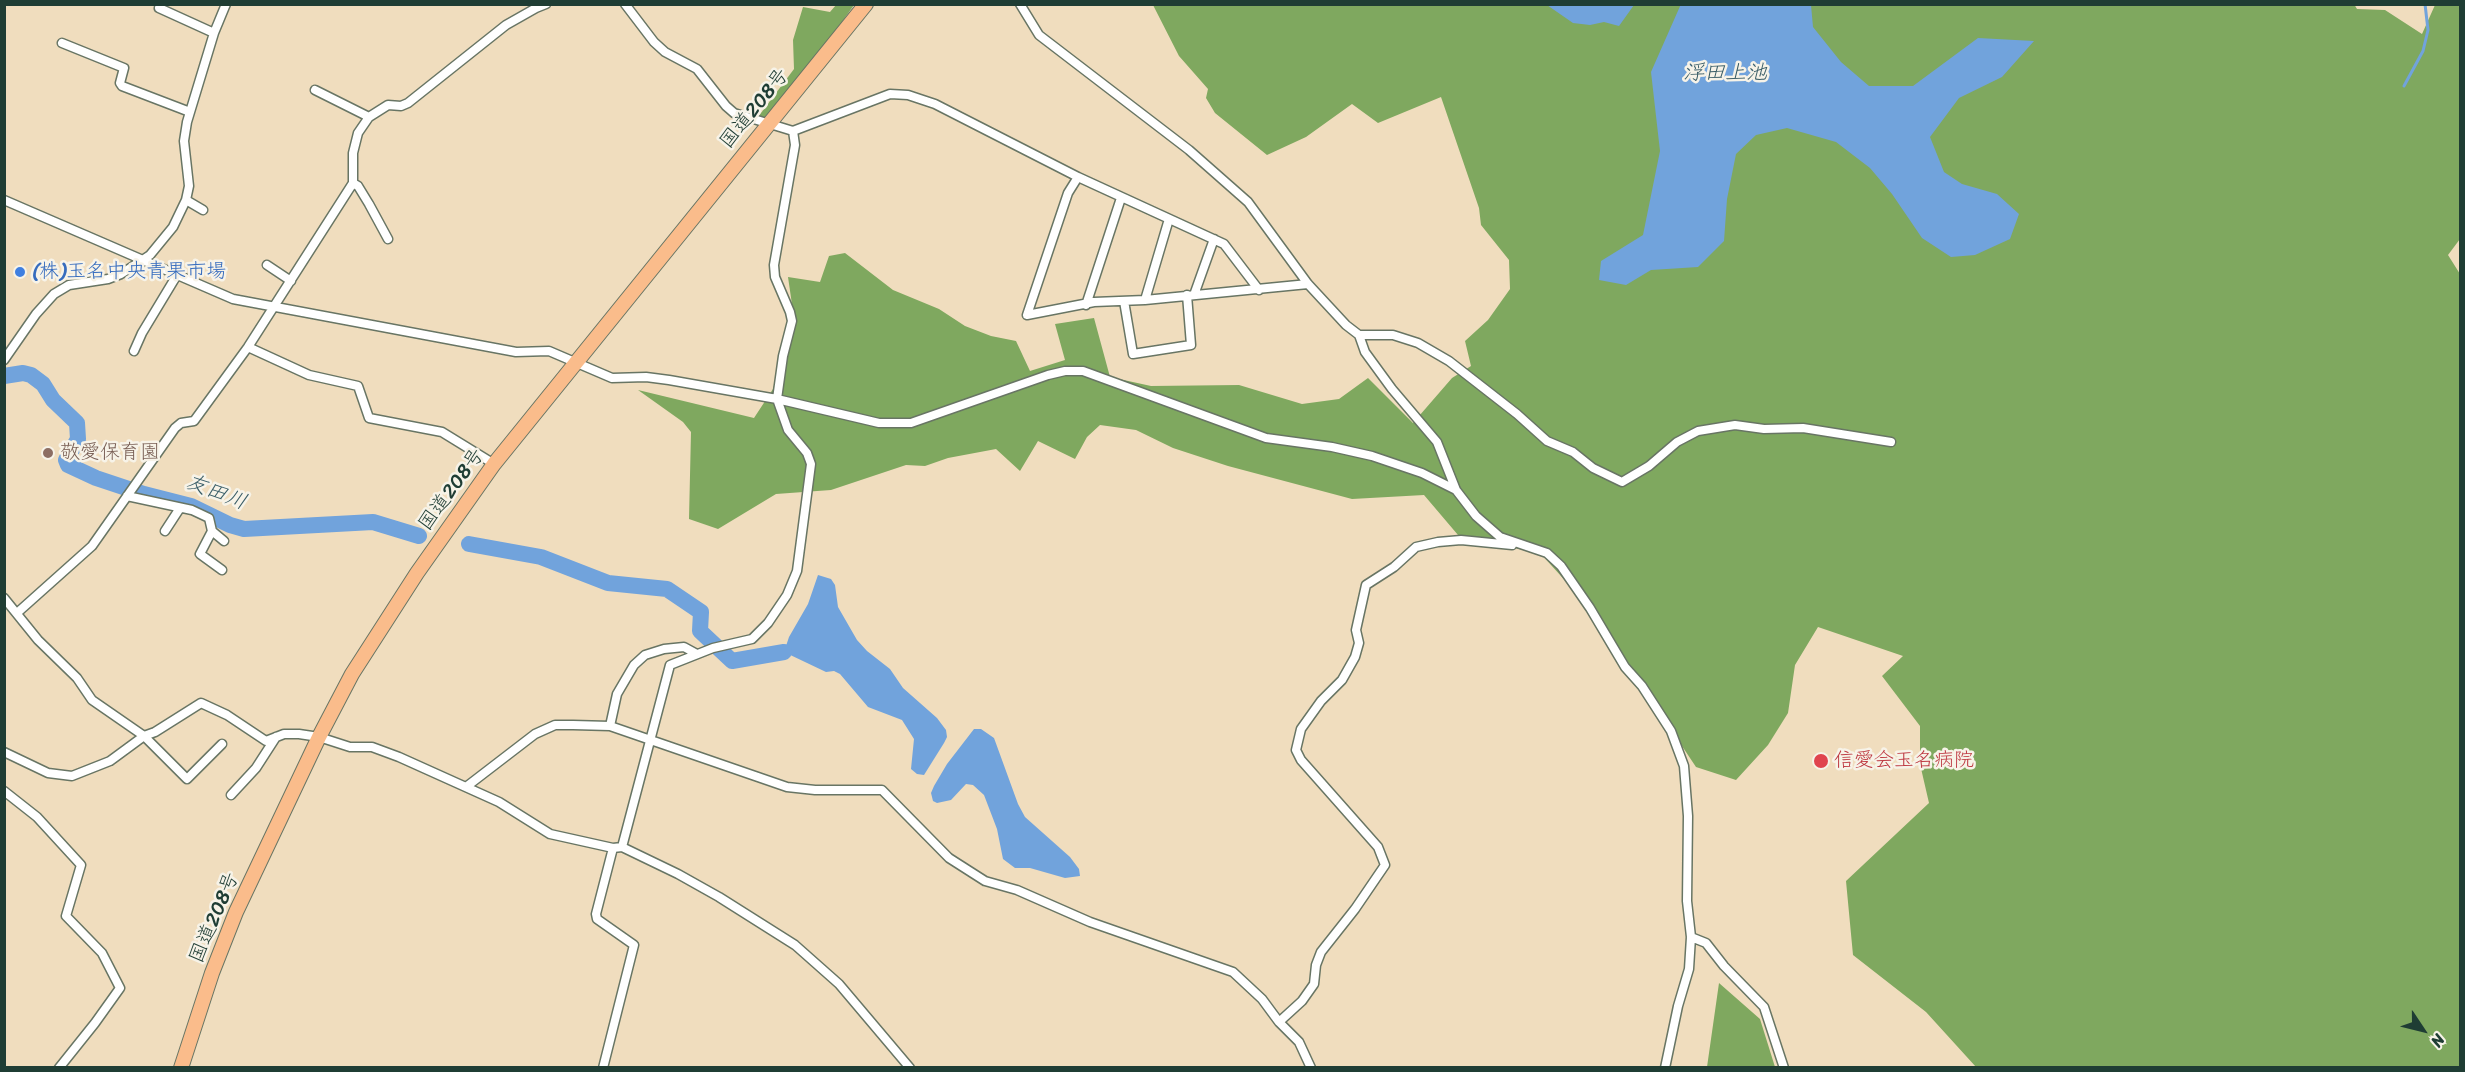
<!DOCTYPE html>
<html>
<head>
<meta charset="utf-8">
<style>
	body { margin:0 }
	#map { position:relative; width:2465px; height:1072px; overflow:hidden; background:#f0ddbe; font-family:Sriracha,sans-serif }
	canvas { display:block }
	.frame { position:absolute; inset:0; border:6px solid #1f3d34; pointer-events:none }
	.north { position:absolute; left:2393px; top:1000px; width:60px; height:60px; -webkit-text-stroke:4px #f7f3e8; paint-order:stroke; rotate:125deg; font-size:16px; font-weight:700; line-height:24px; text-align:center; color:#1f3d34 }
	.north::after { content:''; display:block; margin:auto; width:21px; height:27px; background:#1f3d34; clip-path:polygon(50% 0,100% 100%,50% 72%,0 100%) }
</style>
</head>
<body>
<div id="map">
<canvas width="2465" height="1072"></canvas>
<div class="frame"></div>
<div class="north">N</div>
</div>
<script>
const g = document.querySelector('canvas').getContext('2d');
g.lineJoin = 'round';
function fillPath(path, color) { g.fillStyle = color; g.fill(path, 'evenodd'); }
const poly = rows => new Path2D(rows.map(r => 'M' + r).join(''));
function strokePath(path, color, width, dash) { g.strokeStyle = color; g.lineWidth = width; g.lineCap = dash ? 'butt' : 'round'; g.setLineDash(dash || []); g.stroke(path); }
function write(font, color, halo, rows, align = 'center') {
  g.font = font + ' Sriracha,"Klee One",sans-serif'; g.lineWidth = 5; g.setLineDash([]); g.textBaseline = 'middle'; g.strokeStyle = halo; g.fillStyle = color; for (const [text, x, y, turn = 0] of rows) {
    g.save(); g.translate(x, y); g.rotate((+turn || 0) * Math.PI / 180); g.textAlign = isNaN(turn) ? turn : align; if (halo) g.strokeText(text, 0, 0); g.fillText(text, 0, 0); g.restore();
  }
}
fillPath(poly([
	[2354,4,2357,9,2385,10,2422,34,2435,5,2460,5,2460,239,2448,255,2460,274,2460,1067,1976,1067,1926,1012,1853,955,1846,881,1929,803,1920,764,1920,726,1882,676,1903,656,1818,627,1795,665,1788,713,1768,745,1736,780,1696,767,1590,608,1541,554,1458,535,1424,495,1352,499,1228,466,1173,448,1136,430,1100,425,1087,437,1075,459,1038,441,1020,471,996,449,948,458,925,466,906,465,831,490,776,494,718,529,689,519,691,432,683,422,638,390,754,418,773,389,782,355,795,325,788,277,820,282,829,256,845,253,893,290,939,309,965,326,991,336,1016,341,1030,371,1065,360,1055,324,1094,318,1110,377,1151,386,1239,385,1302,404,1339,399,1368,378,1413,423,1452,378,1471,366,1465,341,1488,320,1510,289,1509,260,1481,225,1479,208,1441,97,1378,123,1352,104,1306,137,1267,155,1215,113,1206,98,1208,89,1179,56,1153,5],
	[836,5,854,5,809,68,766,119,758,117,794,69,793,40,803,7,830,12],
	[1719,983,1760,1019,1775,1067,1707,1067]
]), '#7fa85f');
fillPath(poly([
	[1681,4,1811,5,1813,27,1841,62,1869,86,1913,86,1978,38,2034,41,2002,77,1959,98,1930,137,1944,172,1962,184,1997,194,2019,214,2010,239,1975,255,1951,257,1922,238,1892,194,1870,168,1836,142,1787,128,1756,135,1736,154,1727,199,1724,241,1698,267,1651,270,1626,285,1599,280,1601,261,1643,235,1660,151,1651,72],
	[1547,5,1634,5,1619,26,1604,22,1590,25,1573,23],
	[818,575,831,579,835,585,838,607,857,640,867,651,890,669,903,688,937,718,946,730,947,737,944,743,924,775,917,774,911,769,914,739,902,720,868,707,840,674,834,671,826,672,784,652,789,637,808,604],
	[974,729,981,729,994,738,1018,804,1025,817,1070,857,1079,869,1080,876,1065,878,1030,868,1015,868,1003,859,997,829,984,795,973,785,966,784,951,800,937,803,933,801,931,793,934,786,947,764]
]), '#71a3dc');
strokePath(poly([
	[2404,86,2423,51,2428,30,2425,4]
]), '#71a3dc', 3);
strokePath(poly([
	[4,376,23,373,31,375,43,384,53,400,77,423,78,439,66,460,68,465,96,478,144,494,191,506,230,525,244,529,373,522,419,536],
	[469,544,541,557,608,583,667,589,701,612,700,631,732,661,784,652]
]), '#71a3dc', 16);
const minor = poly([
	[160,4,159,8,214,33],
	[625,4,654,42,665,52,697,69,726,106,734,113,793,131],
	[1020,4,1039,35,1189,150,1248,202,1308,284,1346,325,1359,335,1365,352,1392,389,1437,442,1456,490,1476,516,1500,537,1547,553,1561,566,1590,608,1625,667,1642,686,1671,731,1684,766,1688,816,1687,901,1691,937,1689,969,1678,1006,1665,1068],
	[62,43,124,68,120,83,122,86,190,112],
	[315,90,369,117],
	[793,131,890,94,908,95,935,104,1078,177,1068,193,1027,315,1094,302,1145,300,1308,284],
	[1078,177,1224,244,1259,290],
	[353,183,358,186,369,204,388,239],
	[4,200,233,299,516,352,549,351,612,378,646,377,669,380,777,399,879,423,911,423,1048,375,1065,371,1083,371,1266,438,1332,447,1372,456,1422,473,1456,490],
	[186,200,203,210],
	[267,265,291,281],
	[1194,295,1214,239],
	[1145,300,1169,219],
	[1124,301,1133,354,1191,345,1187,295],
	[1086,305,1121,198],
	[1359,335,1393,335,1418,343,1449,361,1517,414,1547,441,1573,452,1593,468,1622,482,1649,466,1677,442,1698,431,1735,425,1764,429,1803,428,1891,442],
	[248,347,309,375,358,386,369,418,442,432,494,464],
	[134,351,142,333,177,275],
	[4,360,36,314,54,294,69,285,108,279,121,274,150,255,173,227,186,200,189,186,184,141,187,122,214,33,226,4],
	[127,496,192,510,209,518,212,531,200,554,222,570],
	[165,531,180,508],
	[212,531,224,541],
	[4,598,38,640,77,678,92,700,144,736,155,732,201,703,227,715,266,741,284,734,299,734,319,737,350,747,372,747,399,757,499,802,550,834,613,848,622,847,678,874,719,897,795,945,839,984,910,1068],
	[17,613,92,546,175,428,181,423,194,421,248,347,353,183,353,153,358,133,369,117,388,105,401,106,408,103,506,25,536,8,546,4],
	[610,726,617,694,634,665,645,655,664,649,684,647,695,653],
	[4,752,48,773,72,776,110,761,144,736,187,779,222,744],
	[466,787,535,734,555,725,573,725,610,726,787,787,815,790,882,790,949,858,985,881,1017,890,1090,922,1233,972,1262,999,1279,1022,1299,1042,1311,1068],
	[4,791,37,817,81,865,66,916,102,953,120,988,95,1023,59,1068],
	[231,795,256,768,276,737],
	[622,847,670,665,713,648,752,639,768,623,787,595,797,571,811,464,807,453,788,430,777,399,783,356,792,321,790,312,775,277,774,265,795,145,793,131],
	[1691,937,1706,943,1724,966,1764,1007,1784,1068],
	[1279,1022,1302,1001,1314,984,1316,965,1321,952,1355,909,1385,865,1378,847,1301,760,1296,750,1301,729,1321,701,1342,680,1355,657,1359,643,1356,630,1366,585,1394,567,1416,547,1438,542,1461,540,1512,545],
	[603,1068,634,945,597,919,596,914,613,848]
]);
const trunk = poly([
	[181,1068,212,973,236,912,319,737,352,674,417,573,494,464,866,4]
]);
strokePath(minor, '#687564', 11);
strokePath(trunk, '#687564', 16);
strokePath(minor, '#fff', 8);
strokePath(trunk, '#fabc8b', 14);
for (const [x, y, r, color] of [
	[20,272,6,"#3f7fe0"],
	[48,453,6,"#8d6e63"],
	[1821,761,8,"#e0444e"]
]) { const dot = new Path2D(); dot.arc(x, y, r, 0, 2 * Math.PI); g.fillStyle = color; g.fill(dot); strokePath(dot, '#f7f3e8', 2); }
write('20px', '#1f3d34', '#f7f3e8', [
	["国道208号",755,109,-51],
	["国道208号",452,490,-54],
	["国道208号",215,918,-67]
]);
write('20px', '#366cbe', '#f7f3e8', [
	["(株)玉名中央青果市場",32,272]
], 'left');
write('20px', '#785e54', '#f7f3e8', [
	["敬愛保育園",60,453]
], 'left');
write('20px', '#be3a42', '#f7f3e8', [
	["信愛会玉名病院",1834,761]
], 'left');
write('italic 21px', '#385c66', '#f7f3e8', [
	["浮田上池",1725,74],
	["友田川",216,493,21]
]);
</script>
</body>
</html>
